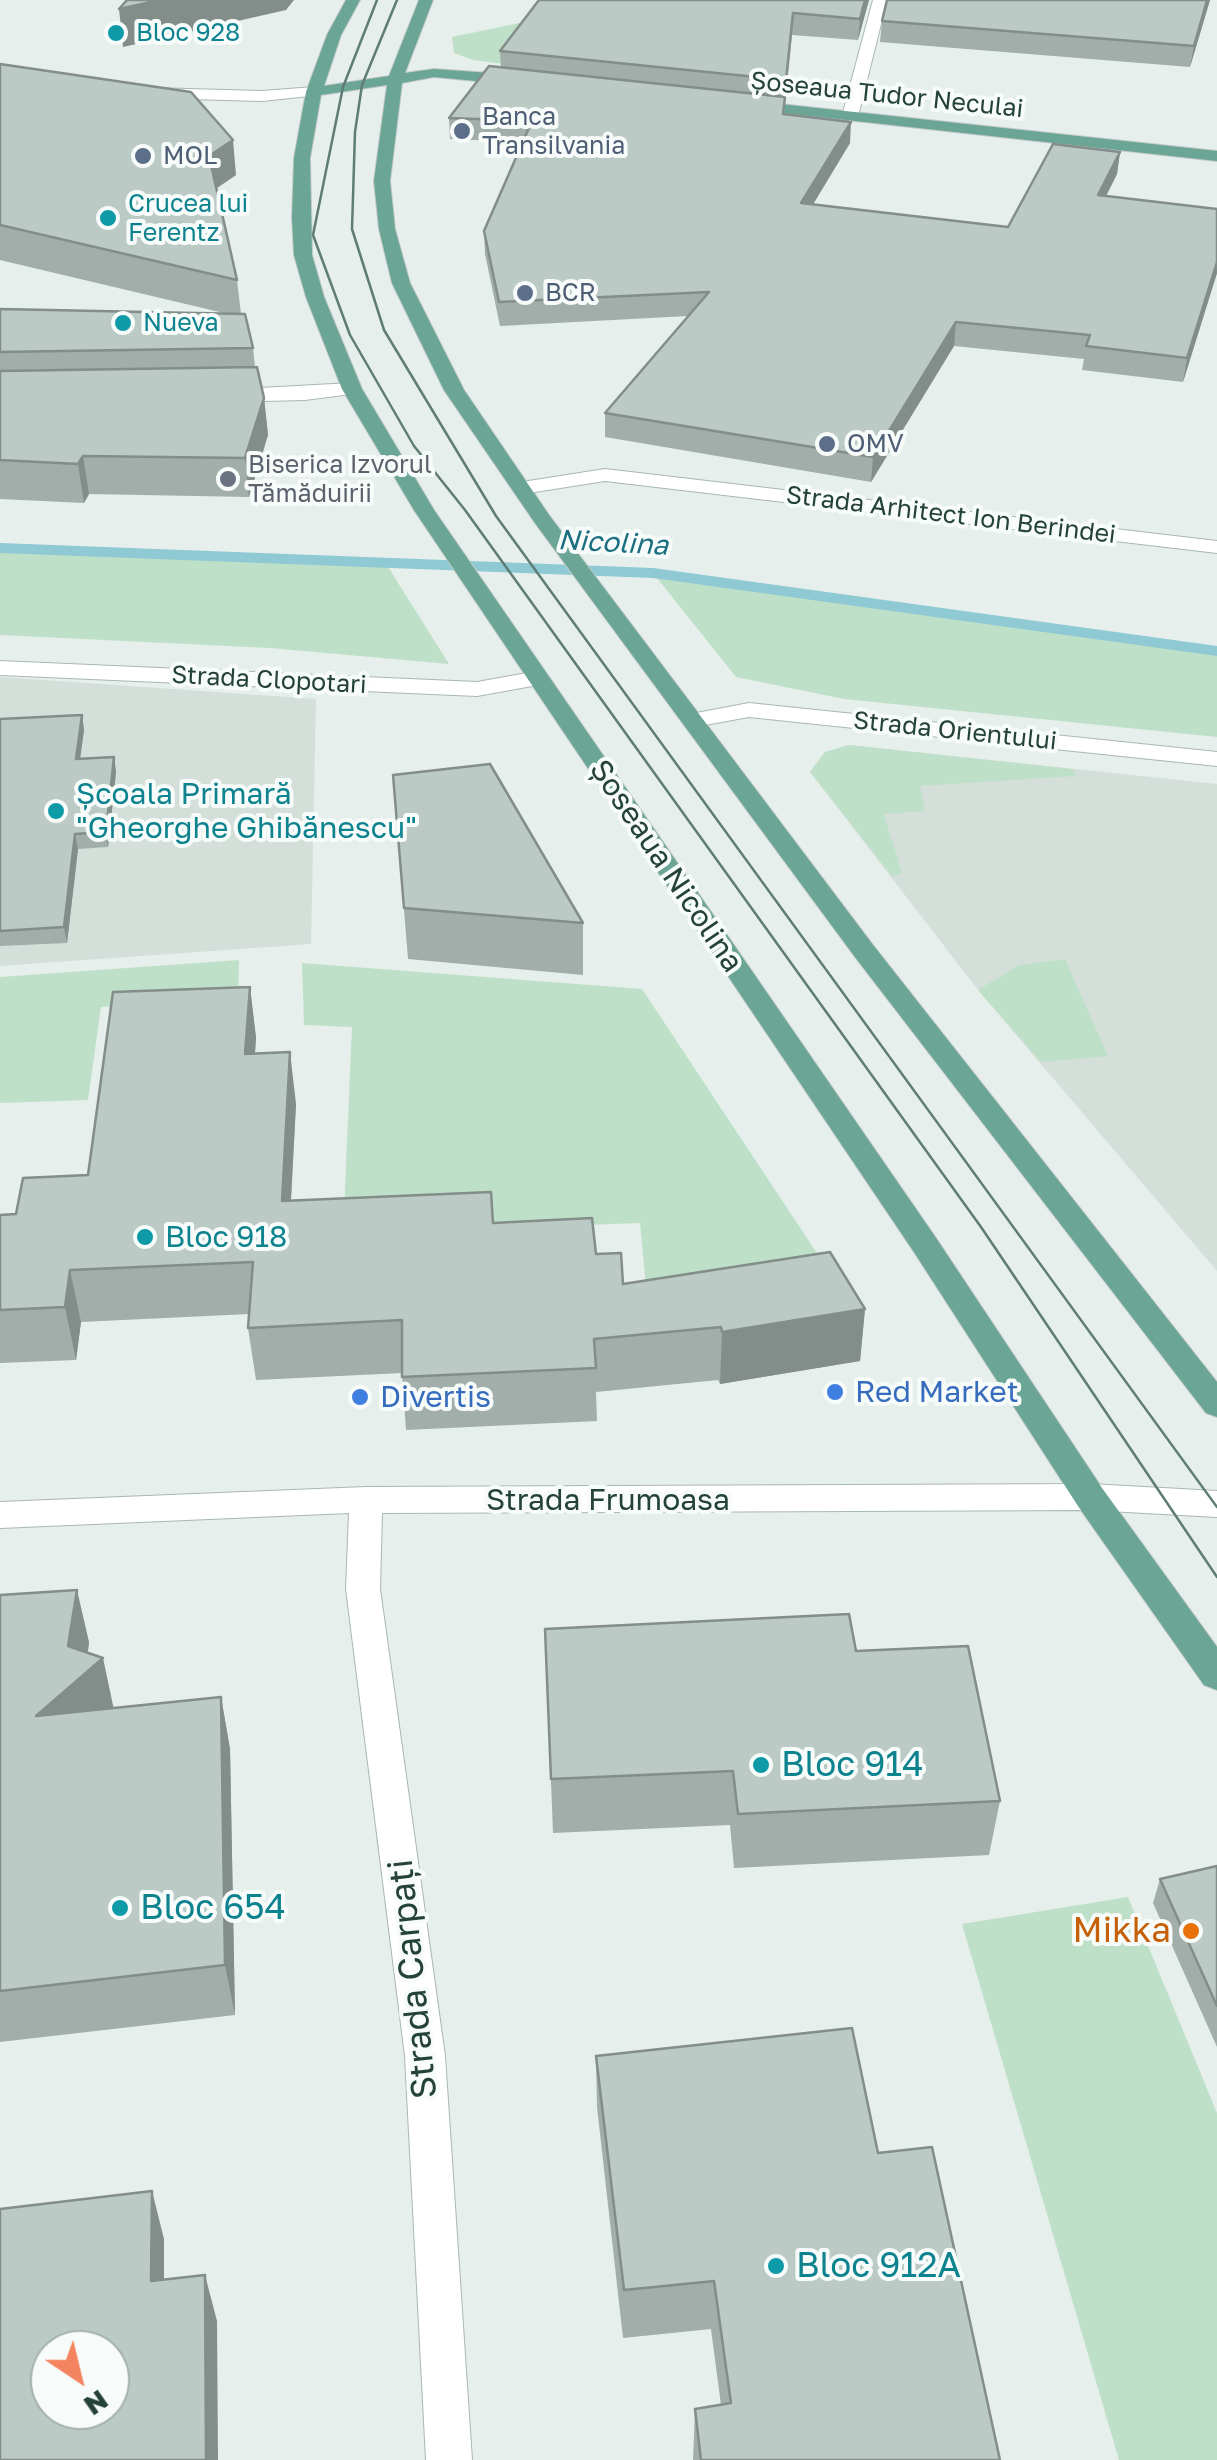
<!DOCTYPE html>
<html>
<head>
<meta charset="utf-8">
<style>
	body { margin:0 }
	#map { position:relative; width:1217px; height:2460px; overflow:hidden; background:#e6efeb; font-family:"Golos Text",sans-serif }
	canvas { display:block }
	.north { position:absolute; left:30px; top:2330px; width:100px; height:100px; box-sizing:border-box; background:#f7fbf9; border:2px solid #a3b1ad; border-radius:50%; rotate:145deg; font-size:28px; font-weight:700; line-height:40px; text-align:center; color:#24423a }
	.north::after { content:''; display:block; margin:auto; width:35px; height:45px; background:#f4845f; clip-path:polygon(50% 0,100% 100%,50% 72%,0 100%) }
</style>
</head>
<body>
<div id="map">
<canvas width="1217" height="2460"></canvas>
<div class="north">N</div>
</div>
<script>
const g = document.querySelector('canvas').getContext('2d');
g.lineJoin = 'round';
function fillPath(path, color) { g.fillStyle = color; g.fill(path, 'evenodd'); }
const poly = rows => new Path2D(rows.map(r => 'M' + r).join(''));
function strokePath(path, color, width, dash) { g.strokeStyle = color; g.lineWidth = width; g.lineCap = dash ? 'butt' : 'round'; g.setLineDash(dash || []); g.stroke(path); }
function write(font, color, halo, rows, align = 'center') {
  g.font = font + ' "Golos Text",sans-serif'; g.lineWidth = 8; g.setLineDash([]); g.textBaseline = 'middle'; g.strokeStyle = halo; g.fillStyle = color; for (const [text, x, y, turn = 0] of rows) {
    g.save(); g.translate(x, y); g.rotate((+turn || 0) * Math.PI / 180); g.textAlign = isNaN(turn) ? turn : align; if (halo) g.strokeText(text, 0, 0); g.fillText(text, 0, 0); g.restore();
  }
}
fillPath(poly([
	[0,677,316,699,311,944,0,966],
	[849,745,1217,784,1217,1271,978,990,810,772,825,752]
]), '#d4dfda');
fillPath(poly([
	[548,17,538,68,473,60,454,53,452,37],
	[0,548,385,562,449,664,270,648,0,635],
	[653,573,1217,651,1217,737,844,699,736,677],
	[849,745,1072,769,1076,776,920,786,925,811,884,814,902,873,892,876,810,772,825,752],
	[1065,959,1108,1056,1041,1062,978,990,1019,965],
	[239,960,238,995,101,1007,88,1100,0,1103,0,977],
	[302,963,642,989,846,1297,649,1319,640,1223,343,1234,352,1027,304,1025],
	[1128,1897,1217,2113,1217,2460,1119,2460,962,1924]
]), '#bfe0c8');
fillPath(poly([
	[0,543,653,568,1217,646,1217,656,653,578,0,553,0,543]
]), '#8ec9d4');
const minor = poly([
	[873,0,887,0,858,116,850,121,842,116,873,0],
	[314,87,322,92,319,95,262,101,152,98,144,93,152,88,262,91,314,87],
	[352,383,359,385,359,393,305,400,223,402,213,396,223,390,352,383],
	[605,469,1217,541,1217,553,605,481,522,494,512,488,522,482,605,469],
	[0,661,477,682,538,671,549,678,538,685,477,696,0,675,0,661],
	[749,703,1217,752,1217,766,749,717,694,727,682,720,686,715,749,703],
	[1090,1484,1217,1491,1217,1517,1090,1510,382,1513,380,1589,445,2056,472,2460,426,2460,405,2056,346,1589,349,1513,0,1528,0,1502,366,1487,1090,1484]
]);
const major = poly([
	[346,0,360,0,341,35,324,86,389,76,419,0,433,0,405,73,434,69,518,75,526,80,518,85,434,77,402,83,390,181,395,229,410,283,464,390,549,515,873,945,1217,1382,1217,1417,1206,1413,855,957,535,523,444,390,392,283,379,229,374,181,387,85,321,95,310,158,312,255,324,297,362,389,434,510,936,1238,1102,1488,1217,1647,1217,1690,1204,1685,1078,1506,914,1252,414,510,342,389,306,297,294,255,292,218,294,158,306,92,327,35,346,0],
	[743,100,1217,151,1217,161,738,108,738,102,743,100]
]);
strokePath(minor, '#a8b8b2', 2);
strokePath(major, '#c2cac8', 2);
fillPath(minor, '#fff');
fillPath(major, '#6aa596');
strokePath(poly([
	[377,0,343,87,313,235,350,335,414,446,465,510,981,1227,1217,1577],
	[397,0,362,85,355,132,352,229,384,330,496,516,1217,1507]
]), '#5f7d75', 2.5);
fillPath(poly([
	[539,0,869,0,858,40,792,35,784,114,850,143,813,204,1008,227,1120,152,1117,174,1106,196,1217,209,1217,273,1183,382,1082,370,1084,359,954,346,871,482,605,437,605,413,688,316,500,326,485,254,484,231,523,142,450,139,449,118,501,67,500,51],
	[887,0,1210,0,1190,67,880,42,882,21],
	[0,64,236,175,216,189,237,280,241,314,253,348,255,367,264,398,268,435,249,497,89,494,84,503,0,499,0,309,228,314,0,260],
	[82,715,84,730,80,759,114,757,116,772,108,847,78,849,67,943,0,946,0,719],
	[393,775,583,923,583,975,408,959],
	[250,987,256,1038,255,1054,296,1104,291,1201,493,1223,596,1254,623,1284,865,1309,860,1361,720,1384,718,1380,596,1392,597,1421,406,1430,402,1373,256,1380,248,1328,249,1314,81,1322,76,1360,0,1363,0,1215,16,1214,88,1175],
	[0,1595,89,1642,88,1652,114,1708,221,1697,230,1749,235,2015,0,2042],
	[545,1629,856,1651,1000,1801,989,1855,734,1868,730,1825,553,1833],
	[1217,1866,1217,2047,1153,1903,1160,1879],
	[596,2056,878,2153,1000,2460,693,2460,695,2409,721,2405,711,2329,623,2338,597,2107]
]), '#a1aea9');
fillPath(poly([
	[160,0,294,0,286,10,123,47,119,9],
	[865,0,869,0,858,40,860,19],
	[1207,0,1210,0,1190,67,1194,46],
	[851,122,850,143,800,226,801,203],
	[233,140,236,175,212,191,209,156],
	[1120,152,1117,174,1095,218,1098,195],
	[1217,262,1217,273,1183,382,1187,358],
	[956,322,954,346,871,482,873,457],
	[264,398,268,435,249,497,245,458],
	[83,456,89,494,84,503,78,464],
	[82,715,84,730,78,774,76,759],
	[114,757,116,772,108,847,106,832],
	[75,834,78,849,67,943,64,927],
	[250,987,256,1038,251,1106,245,1054],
	[290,1052,296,1104,288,1253,282,1201],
	[70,1270,81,1322,76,1360,65,1307],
	[865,1309,860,1361,720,1384,722,1332],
	[77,1590,89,1642,85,1673,103,1658,114,1710,36,1716,68,1646],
	[221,1697,230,1749,235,2015,225,1965],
	[152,2191,164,2239,164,2327,151,2281],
	[205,2275,217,2321,218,2460,206,2460]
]), '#838d89');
const building = poly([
	[127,0,160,0,119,9,127,0],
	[539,0,865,0,860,19,793,13,786,80,500,51,539,0],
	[887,0,1207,0,1194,46,882,21,887,0],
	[0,64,191,92,233,140,209,156,237,280,0,225,0,64],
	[489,66,785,97,783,114,851,122,801,203,1008,227,1053,144,1120,152,1098,195,1217,209,1217,262,1187,358,1086,346,1090,335,956,322,873,457,605,413,709,292,499,302,484,231,532,121,449,118,489,66],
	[0,309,245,314,253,348,0,352,0,309],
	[257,367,264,398,245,458,83,456,78,464,0,460,0,371,257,367],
	[82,715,76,759,114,757,106,832,75,834,64,927,0,931,0,719,82,715],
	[490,764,583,923,404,908,393,775,490,764],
	[250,987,245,1054,290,1052,282,1201,491,1192,493,1223,592,1218,596,1254,621,1253,623,1284,830,1252,865,1309,722,1332,721,1327,594,1339,596,1368,402,1377,402,1320,248,1328,253,1262,70,1270,65,1307,0,1310,0,1215,16,1214,23,1178,88,1175,113,992,250,987],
	[77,1590,68,1646,103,1658,36,1716,221,1697,225,1965,0,1991,0,1595,77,1590],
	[849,1614,856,1651,968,1646,1000,1801,738,1814,733,1771,551,1779,545,1629,849,1614],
	[1217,1866,1217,2006,1160,1879,1217,1866],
	[852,2028,878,2153,932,2147,1000,2460,701,2460,695,2409,731,2403,714,2281,624,2290,596,2056,852,2028],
	[152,2191,151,2281,205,2275,206,2460,0,2460,0,2209,152,2191],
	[50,2350,110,2350,110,2410,50,2410,50,2350]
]);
fillPath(building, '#bbcac4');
strokePath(building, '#838d89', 2.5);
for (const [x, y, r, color] of [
	[116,33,10,"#0f9aa8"],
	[462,131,10,"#5c6f8a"],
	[143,156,10,"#5c6f8a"],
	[108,218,10,"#0f9aa8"],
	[525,293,10,"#5c6f8a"],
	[123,323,10,"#0f9aa8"],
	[827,444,10,"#5c6f8a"],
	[228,479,10,"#6b7280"],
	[56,811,10,"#0f9aa8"],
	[145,1237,10,"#0f9aa8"],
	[835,1392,10,"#3f7fe0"],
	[360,1397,10,"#3f7fe0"],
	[761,1765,10,"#0f9aa8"],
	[120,1908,10,"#0f9aa8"],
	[1191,1931,10,"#e8710a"],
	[776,2266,10,"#0f9aa8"]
]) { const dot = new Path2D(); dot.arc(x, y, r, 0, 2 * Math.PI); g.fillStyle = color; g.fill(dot); strokePath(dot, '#f7fbf9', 4); }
write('25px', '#0d838f', '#f7fbf9', [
	["Bloc 928",136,33],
	["Crucea lui",128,204],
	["Ferentz",128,233],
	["Nueva",143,323]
], 'left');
write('25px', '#24423a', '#f7fbf9', [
	["Șoseaua Tudor Neculai",887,95,6],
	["Strada Arhitect Ion Berindei",951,515,7],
	["Strada Clopotari",269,680,3],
	["Strada Orientului",955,731,6]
]);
write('25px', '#4e5e75', '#f7fbf9', [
	["Banca",482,117],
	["Transilvania",482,146],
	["MOL",163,156],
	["BCR",545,293],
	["OMV",847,444]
], 'left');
write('25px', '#5b616d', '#f7fbf9', [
	["Biserica Izvorul",248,465],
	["Tămăduirii",248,494]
], 'left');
write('italic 28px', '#1c6f80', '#f7fbf9', [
	["Nicolina",613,543,3]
]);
write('30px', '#0d838f', '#f7fbf9', [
	["Școala Primară",76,794],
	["\"Gheorghe Ghibănescu\"",76,828],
	["Bloc 918",165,1237]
], 'left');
write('30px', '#24423a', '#f7fbf9', [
	["Șoseaua Nicolina",666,866,56],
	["Strada Frumoasa",608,1500]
]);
write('30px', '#366cbe', '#f7fbf9', [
	["Red Market",855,1392],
	["Divertis",380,1397]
], 'left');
write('35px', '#0d838f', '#f7fbf9', [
	["Bloc 914",781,1765],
	["Bloc 654",140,1908],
	["Bloc 912A",796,2266]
], 'left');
write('35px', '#c56008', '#f7fbf9', [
	["Mikka",1171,1931]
], 'right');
write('35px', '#24423a', '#f7fbf9', [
	["Strada Carpați",413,1979,-96]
]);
</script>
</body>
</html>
